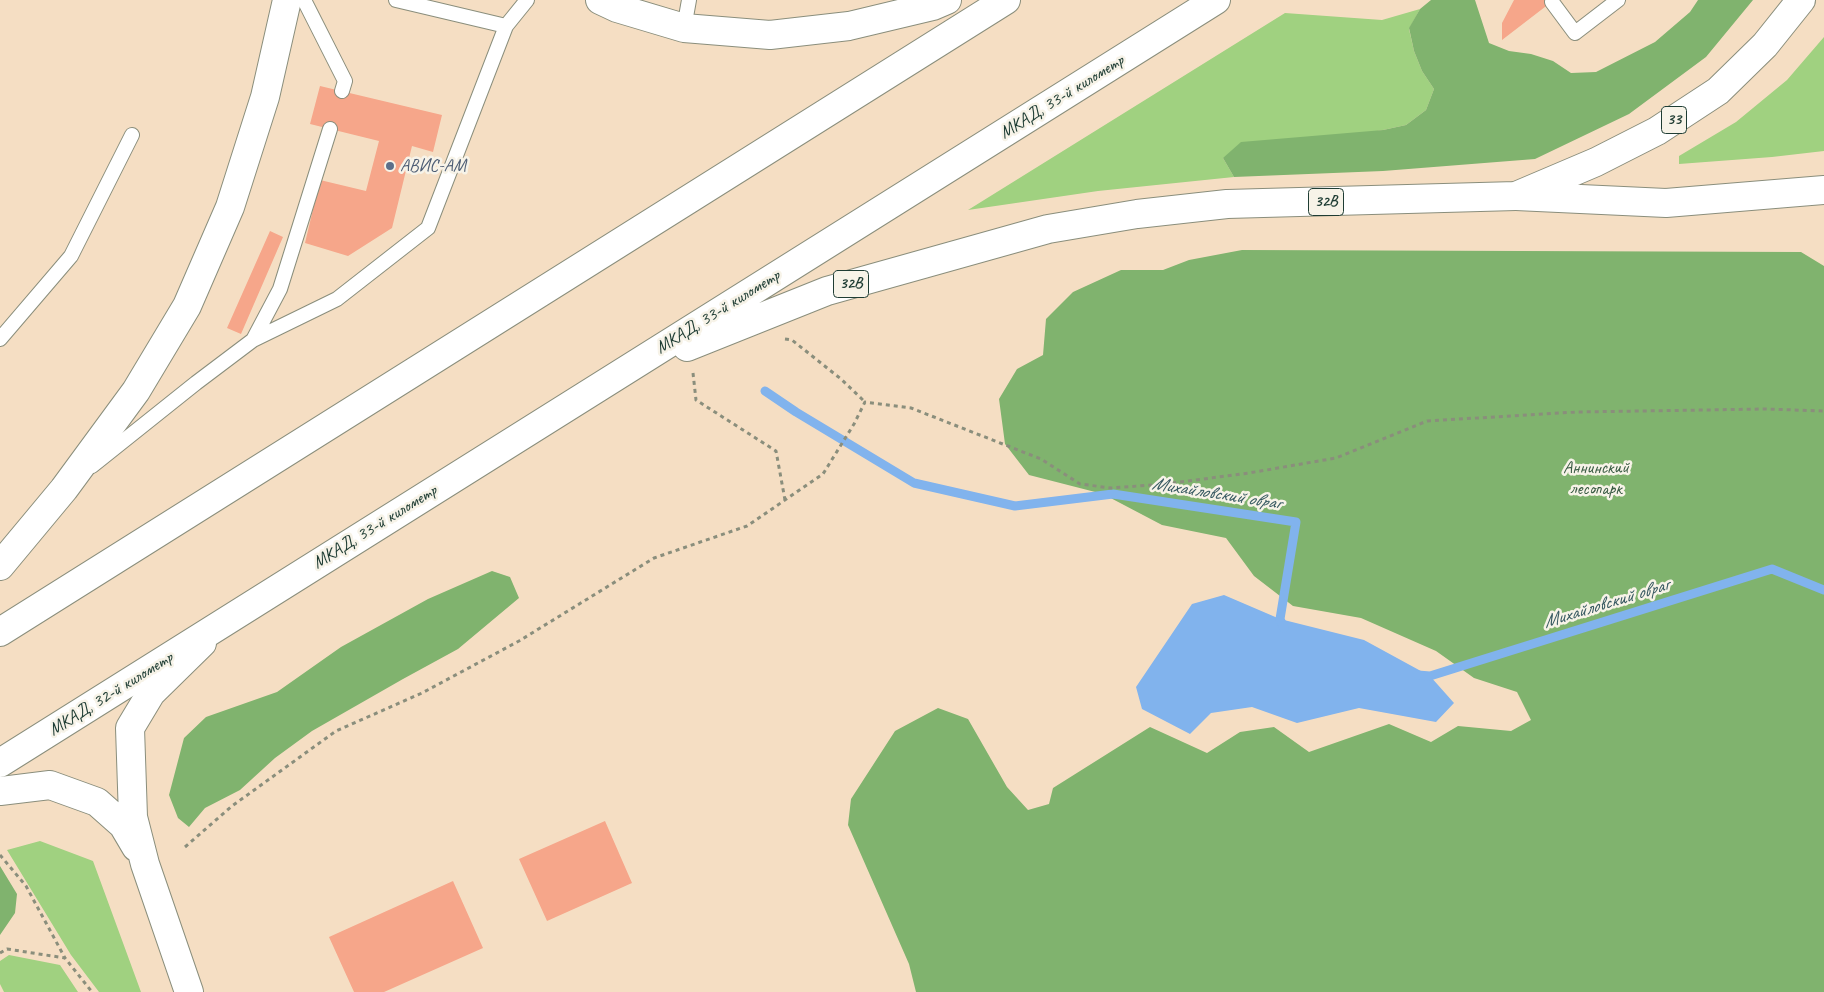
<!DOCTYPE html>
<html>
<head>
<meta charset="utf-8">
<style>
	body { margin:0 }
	canvas { display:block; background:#f5dec3 }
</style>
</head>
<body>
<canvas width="1824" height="992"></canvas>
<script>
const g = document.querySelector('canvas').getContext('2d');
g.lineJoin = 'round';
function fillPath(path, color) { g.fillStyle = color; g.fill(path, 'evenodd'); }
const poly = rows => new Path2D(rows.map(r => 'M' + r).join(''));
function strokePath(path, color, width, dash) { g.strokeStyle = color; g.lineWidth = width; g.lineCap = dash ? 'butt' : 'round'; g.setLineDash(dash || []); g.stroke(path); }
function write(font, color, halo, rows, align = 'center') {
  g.font = font + ' Caveat,sans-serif'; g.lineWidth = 5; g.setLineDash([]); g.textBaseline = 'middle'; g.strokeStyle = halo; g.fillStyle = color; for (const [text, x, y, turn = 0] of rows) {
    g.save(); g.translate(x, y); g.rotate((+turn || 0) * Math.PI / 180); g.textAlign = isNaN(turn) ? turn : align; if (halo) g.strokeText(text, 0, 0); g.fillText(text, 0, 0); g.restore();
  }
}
fillPath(poly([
	[1420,9,1409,29,1414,51,1422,71,1434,89,1426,110,1406,125,1383,130,1223,158,1234,177,1098,191,968,210,1285,13,1382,20],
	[1824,37,1824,151,1772,157,1679,164,1679,156,1736,122,1787,80],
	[40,841,93,861,141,992,99,992,71,955,7,850],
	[9,955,60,965,78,992,4,992,0,984,0,961]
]), '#a0d180');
fillPath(poly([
	[1431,0,1475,0,1489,43,1509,51,1531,54,1553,61,1571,73,1596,72,1655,42,1690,12,1698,0,1753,0,1706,57,1629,114,1535,159,1383,171,1234,177,1223,158,1241,142,1383,130,1406,125,1426,110,1434,89,1422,71,1414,51,1409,28,1420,9],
	[1242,250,1801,252,1824,266,1824,992,916,992,909,964,848,825,851,799,895,731,938,708,968,719,1007,787,1028,810,1049,804,1053,788,1150,727,1207,753,1240,732,1274,727,1309,752,1389,724,1431,742,1458,726,1511,731,1531,720,1517,692,1474,678,1436,651,1361,618,1293,606,1254,576,1226,538,1162,525,1103,494,1029,475,1005,444,999,399,1017,369,1043,355,1046,319,1073,292,1121,270,1163,270,1189,260],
	[492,571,510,577,519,598,458,649,403,679,312,731,275,758,240,790,205,808,189,827,178,818,169,795,184,738,206,717,277,692,341,647,428,599],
	[0,866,17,894,15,913,0,935]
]), '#80b36e');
fillPath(poly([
	[1224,595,1280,619,1364,640,1430,676,1454,703,1436,722,1359,708,1297,723,1252,707,1211,713,1190,734,1142,709,1136,687,1192,604]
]), '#81b3ed');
strokePath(poly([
	[765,391,796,412,914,483,1015,506,1113,494,1296,522,1280,619,1284,628],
	[1418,675,1430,676,1772,569,1824,590]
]), '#81b3ed', 9);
fillPath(poly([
	[1514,0,1554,0,1502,40,1502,23],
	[320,86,442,115,433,152,412,146,392,228,348,256,305,243,320,180,366,191,379,141,310,124],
	[270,231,283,237,241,334,227,328],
	[605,821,632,883,547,921,519,859],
	[453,881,483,948,384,992,354,992,329,937]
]), '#f6a68a');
const service = poly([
	[304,0,345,81,342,91],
	[396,0,506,26],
	[1552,2,1575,33,1618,0],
	[684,28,689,0],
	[0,339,71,256,132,135],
	[253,340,280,289,330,129],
	[92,466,196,383,253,340,337,299,428,228,506,26,527,0]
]);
const secondary = poly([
	[0,791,50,785,97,802,123,825,136,847],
	[189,992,145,864,133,817,130,728,151,693,202,643]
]);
const primary = poly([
	[1516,196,1666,203,1824,190]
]);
const trunk = poly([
	[600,0,617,8,684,28,770,35,849,26,933,6,947,0],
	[687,347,827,291,1048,229,1137,214,1227,204,1516,196,1596,162,1657,131,1718,91,1765,45,1801,0],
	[0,566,64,489,136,391,187,306,230,207,265,97,287,0],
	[0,632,1006,0],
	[0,763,1216,0]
]);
strokePath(service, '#8a8e7c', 16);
strokePath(secondary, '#8a8e7c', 30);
strokePath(primary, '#8a8e7c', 30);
strokePath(trunk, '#8a8e7c', 30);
strokePath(poly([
	[785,339,792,340,841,379,865,402],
	[693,373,696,400,776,451,785,500],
	[185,847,232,806,336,731,422,693,519,641,654,558,747,526,823,474,854,424,865,402,911,408,1041,459,1080,484,1111,488,1165,484,1249,473,1336,458,1427,421,1577,412,1766,409,1824,411],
	[0,855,26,886,65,958],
	[0,953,7,949,65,958,92,992]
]), '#8a8e7c', 3, [4, 4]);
strokePath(service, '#fff', 14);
strokePath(secondary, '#fff', 28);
strokePath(primary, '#fff', 28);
strokePath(trunk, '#fff', 28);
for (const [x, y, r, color] of [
	[390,166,5,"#5c6f8a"]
]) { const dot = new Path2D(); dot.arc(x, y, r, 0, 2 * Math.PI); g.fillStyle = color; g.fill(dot); strokePath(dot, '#f7f3e8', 2); }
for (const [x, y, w] of [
	[1674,120,25],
	[1326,202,35],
	[851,284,35]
]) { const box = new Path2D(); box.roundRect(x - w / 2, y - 13.5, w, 27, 4); g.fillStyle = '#f7f3e8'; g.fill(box); strokePath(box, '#1f3d34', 1); }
write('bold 16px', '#1f3d34', null, [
	["33",1674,120],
	["32B",1326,202],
	["32B",851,284]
]);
write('18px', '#1f3d34', '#f7f3e8', [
	["МКАД, 33-й километр",1062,97,-32],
	["МКАД, 33-й километр",718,312,-32],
	["МКАД, 33-й километр",375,527,-32],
	["МКАД, 32-й километр",111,694,-32]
]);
write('18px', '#4e5e75', '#f7f3e8', [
	["АВИС-АМ",400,166]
], 'left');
write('18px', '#395b43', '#f7f3e8', [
	["Аннинский",1596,468],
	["лесопарк",1596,489]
]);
write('italic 19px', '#385a62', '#f7f3e8', [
	["Михайловский овраг",1216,494,9],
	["Михайловский овраг",1606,604,-17]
]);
</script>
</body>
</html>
